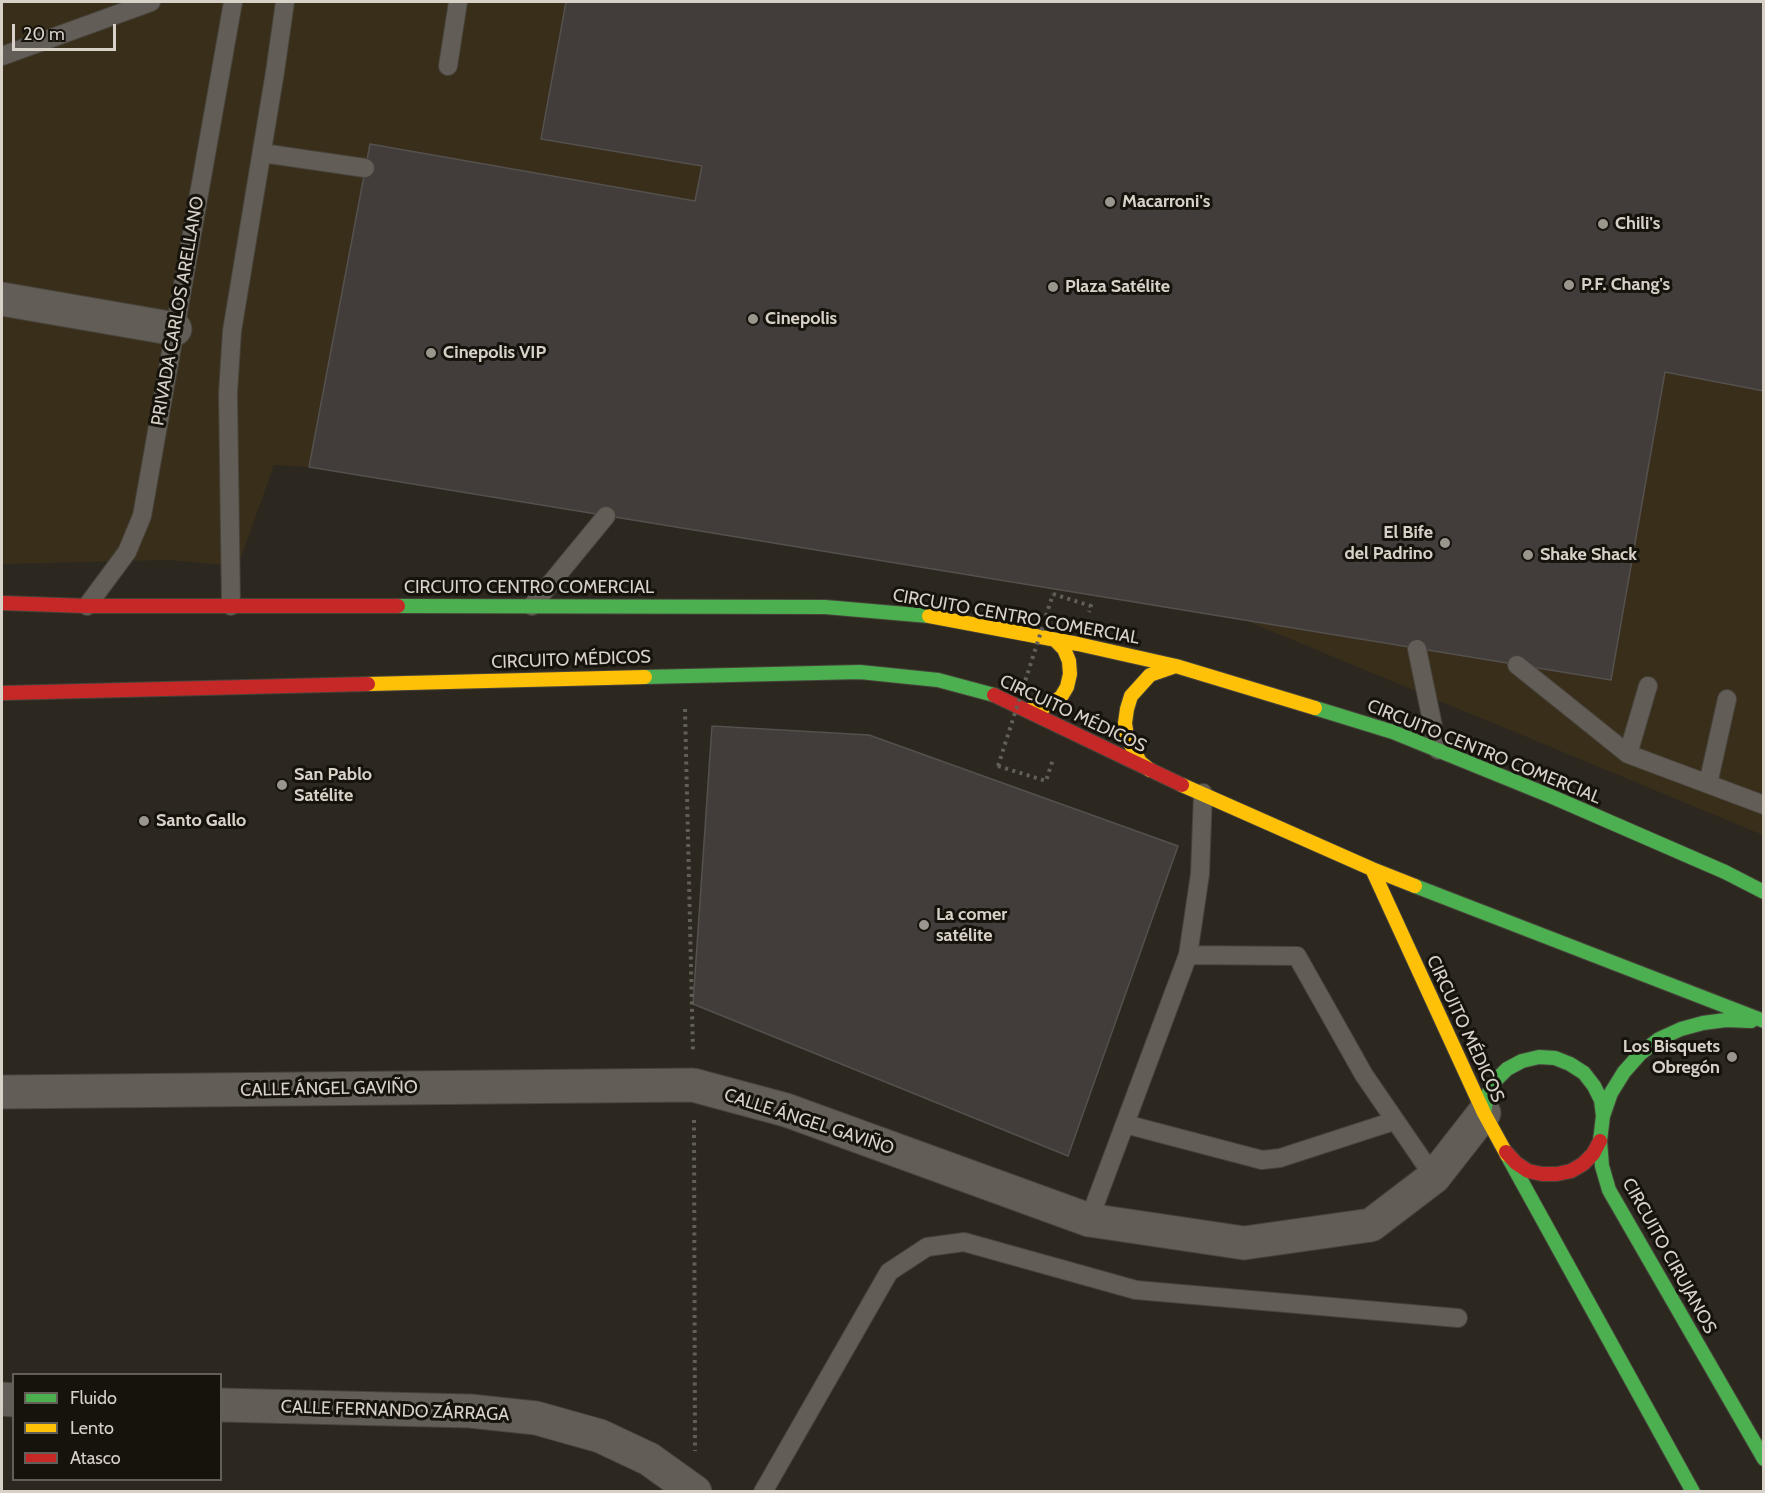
<!DOCTYPE html>
<html>
<head>
<meta charset="utf-8">
<style>
	body { margin:0 }
	#map { position:relative; width:1765px; height:1493px; overflow:hidden; background:#2c2820; font-family:Cabin,sans-serif }
	canvas { display:block }
	.frame { position:absolute; inset:0; border:3px solid #d7d1c7; pointer-events:none }
	.legend { position:absolute; left:12px; top:1373px; width:210px; height:108px; box-sizing:border-box; background:#16120c; border:2px solid #635e57; margin:0; padding:8px 10px; list-style:none; font-size:18px; color:#d7d1c7 }
	.legend li { display:flex; align-items:center; gap:12px; height:30px }
	.legend b { width:30px; border:2px solid #635e57 }
	.scale { position:absolute; left:12px; top:24px; width:104px; height:27px; box-sizing:border-box; border:3px solid #d7d1c7; border-top:0; padding-left:8px; font-size:18px; line-height:21px; white-space:nowrap; color:#d7d1c7; -webkit-text-stroke:4px #16120c; paint-order:stroke }
</style>
</head>
<body>
<div id="map">
<canvas width="1765" height="1493"></canvas>
<div class="frame"></div>
<ul class="legend">
<li><b style="height:8px;background:#4caf50"></b>Fluido</li>
<li><b style="height:8px;background:#ffc107"></b>Lento</li>
<li><b style="height:8px;background:#c62828"></b>Atasco</li>
</ul>
<div class="scale">20 m</div>
</div>
<script>
const g = document.querySelector('canvas').getContext('2d');
g.lineJoin = 'round';
function fillPath(path, color) { g.fillStyle = color; g.fill(path, 'evenodd'); }
const poly = rows => new Path2D(rows.map(r => 'M' + r).join(''));
function strokePath(path, color, width, dash) { g.strokeStyle = color; g.lineWidth = width; g.lineCap = dash ? 'butt' : 'round'; g.setLineDash(dash || []); g.stroke(path); }
function write(font, color, halo, rows, align = 'center') {
  g.font = font + ' Cabin,sans-serif'; g.lineWidth = 6; g.setLineDash([]); g.textBaseline = 'middle'; g.strokeStyle = halo; g.fillStyle = color; for (const [text, x, y, turn = 0] of rows) {
    g.save(); g.translate(x, y); g.rotate((+turn || 0) * Math.PI / 180); g.textAlign = isNaN(turn) ? turn : align; if (halo) g.strokeText(text, 0, 0); g.fillText(text, 0, 0); g.restore();
  }
}
fillPath(poly([
	[2,2,1763,2,1763,835,1247,621,309,467,274,465,238,566,168,560,2,564]
]), '#392e1a');
const building = poly([
	[566,2,1764,2,1764,391,1665,372,1611,680,309,467,370,144,695,201,702,166,541,139,566,2],
	[712,726,869,735,1178,846,1068,1156,693,1004,712,726]
]);
fillPath(building, '#423d3b');
strokePath(building, '#54504e', 1.5);
const lane = poly([
	[2,56,151,2],
	[448,66,458,2],
	[262,153,365,168],
	[87,606,127,552,142,516,233,2],
	[231,606,228,393,232,331,275,72,285,2],
	[532,606,606,516],
	[1417,649,1438,750],
	[1517,665,1628,754,1764,805],
	[1628,754,1648,686],
	[1708,784,1727,699],
	[1188,955,1297,956,1364,1075,1434,1177],
	[1125,1124,1262,1160,1280,1158,1394,1121],
	[1089,1220,1188,955,1200,874,1203,793],
	[763,1492,889,1272,927,1247,964,1242,1136,1290,1458,1318]
]);
const street = poly([
	[2,299,175,329],
	[2,1092,693,1085,786,1110,1089,1220,1244,1243,1371,1225,1434,1177,1484,1113],
	[2,1399,14,1400],
	[220,1405,470,1411,536,1418,600,1436,649,1459,695,1492]
]);
const fast = poly([
	[398,606,825,607,929,616],
	[645,677,860,672,938,680,994,695],
	[1315,708,1393,732,1548,795,1725,872,1764,892],
	[1415,886,1764,1021],
	[1751,1021,1726,1020,1703,1023,1681,1029,1659,1039,1640,1054,1624,1072,1611,1093,1603,1116,1600,1141,1602,1166,1609,1190,1764,1459],
	[1484,1113,1487,1096,1495,1081,1507,1069,1522,1061,1539,1057,1555,1058,1570,1064,1584,1073,1594,1086,1601,1100,1603,1116],
	[1507,1155,1693,1492]
]);
const slow = poly([
	[929,616,1078,644,1176,666,1315,708],
	[368,684,645,677],
	[1029,710,1040,709,1051,704,1061,697,1067,687,1070,674,1069,661,1064,649,1055,640],
	[1150,770,1140,762,1127,737,1125,723,1127,709,1131,696,1150,675,1176,666],
	[1182,785,1372,869,1415,886],
	[1372,869,1484,1113,1507,1155]
]);
const jam = poly([
	[2,603,87,606,398,606],
	[2,693,368,684],
	[994,695,1182,785],
	[1506,1152,1516,1163,1528,1171,1542,1174,1557,1174,1571,1171,1583,1164,1593,1154,1600,1141]
]);
strokePath(lane, '#47433b', 20);
strokePath(street, '#47433b', 35);
strokePath(fast, '#47433b', 16);
strokePath(slow, '#47433b', 16);
strokePath(jam, '#47433b', 16);
strokePath(poly([
	[1053,594,1091,606,1089,612],
	[685,709,693,1052],
	[998,766,1046,781,1053,759],
	[694,1120,695,1451]
]), '#625f58', 4, [3, 4.5]);
strokePath(lane, '#625e57', 18);
strokePath(street, '#625e57', 33);
strokePath(fast, '#4caf50', 14);
strokePath(slow, '#ffc107', 14);
strokePath(jam, '#c62828', 14);
strokePath(poly([
	[998,766,1053,594]
]), '#625f58', 4, [3, 4.5]);
for (const [x, y, r, color] of [
	[1110,202,6,"#9b968d"],
	[1603,224,6,"#9b968d"],
	[1569,285,6,"#9b968d"],
	[1053,287,6,"#9b968d"],
	[753,319,6,"#9b968d"],
	[431,353,6,"#9b968d"],
	[1445,543,6,"#9b968d"],
	[1528,555,6,"#9b968d"],
	[282,785,6,"#9b968d"],
	[144,821,6,"#9b968d"],
	[924,925,6,"#9b968d"],
	[1732,1057,6,"#9b968d"]
]) { const dot = new Path2D(); dot.arc(x, y, r, 0, 2 * Math.PI); g.fillStyle = color; g.fill(dot); strokePath(dot, '#16120c', 2); }
write('bold 18px', '#d7d1c7', '#16120c', [
	["Macarroni's",1122,202],
	["Chili's",1615,224],
	["P.F. Chang's",1581,285],
	["Plaza Satélite",1065,287],
	["Cinepolis",765,319],
	["Cinepolis VIP",443,353],
	["El Bife",1433,533,"right"],
	["del Padrino",1433,554,"right"],
	["Shake Shack",1540,555],
	["San Pablo",294,775],
	["Satélite",294,796],
	["Santo Gallo",156,821],
	["La comer",936,915],
	["satélite",936,936],
	["Los Bisquets",1720,1047,"right"],
	["Obregón",1720,1068,"right"]
], 'left');
write('18px', '#d7d1c7', '#16120c', [
	["PRIVADA CARLOS ARELLANO",178,311,-80],
	["CIRCUITO CENTRO COMERCIAL",529,588],
	["CIRCUITO CENTRO COMERCIAL",1016,617,10],
	["CIRCUITO MÉDICOS",571,660,-2],
	["CIRCUITO MÉDICOS",1073,714,25],
	["CIRCUITO CENTRO COMERCIAL",1484,752,22],
	["CIRCUITO MÉDICOS",1465,1029,65],
	["CALLE ÁNGEL GAVIÑO",329,1089,-1],
	["CALLE ÁNGEL GAVIÑO",809,1122,18],
	["CIRCUITO CIRUJANOS",1669,1256,61],
	["CALLE FERNANDO ZÁRRAGA",395,1411,2]
]);
</script>
</body>
</html>
